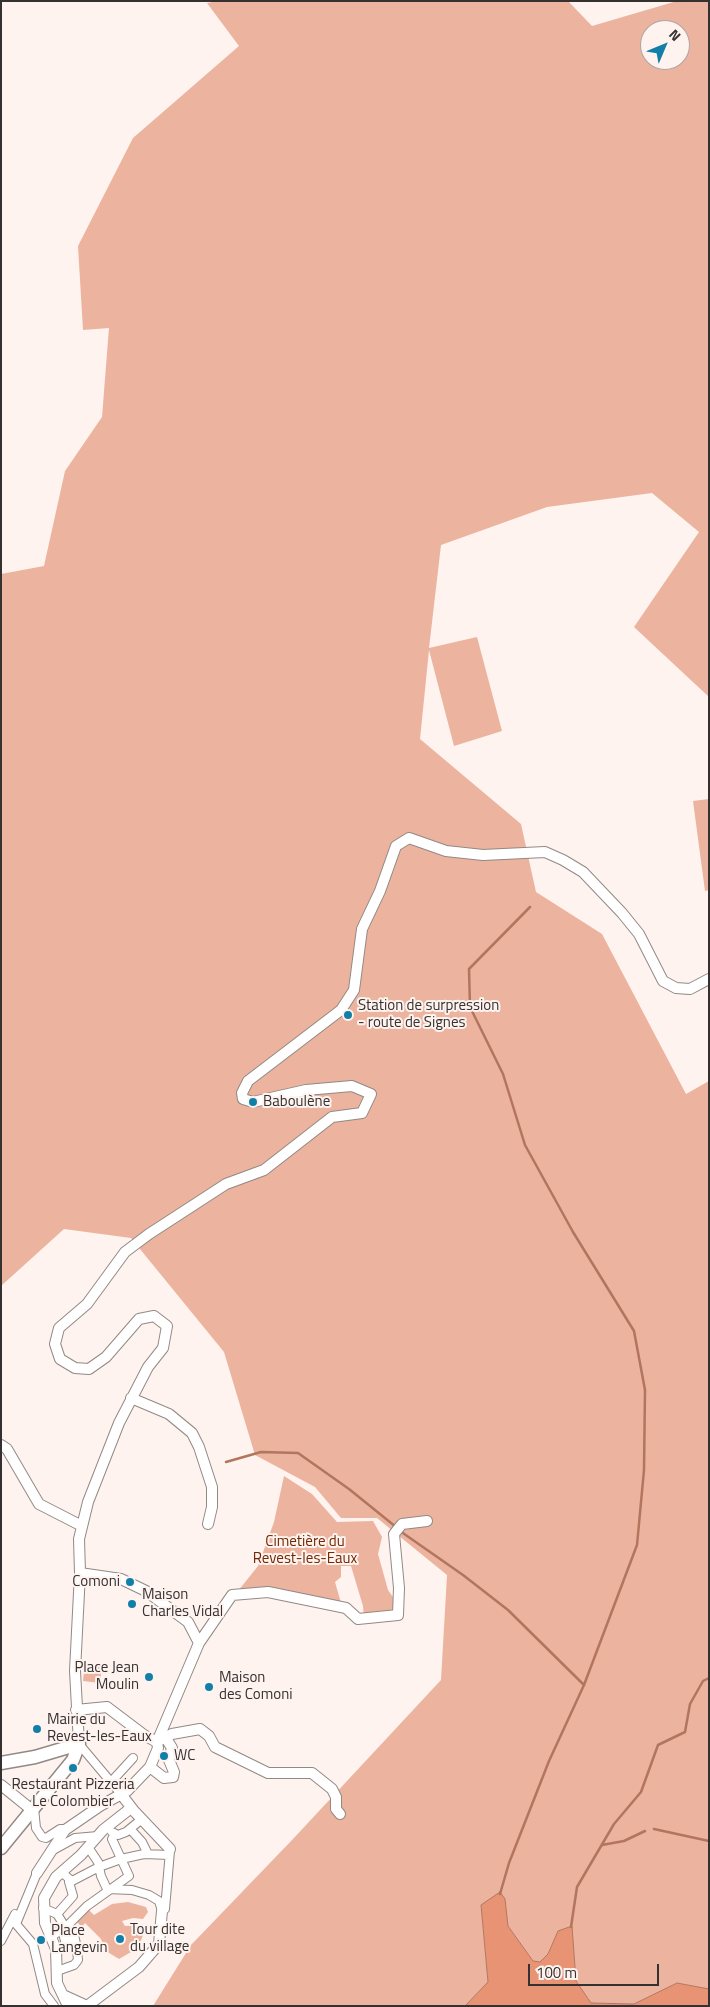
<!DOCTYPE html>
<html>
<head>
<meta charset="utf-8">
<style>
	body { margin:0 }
	#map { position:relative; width:710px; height:2007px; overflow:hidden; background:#fef3ef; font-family:"Titillium Web",sans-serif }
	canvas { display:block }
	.frame { position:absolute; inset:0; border:2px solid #353130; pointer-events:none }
	.north { position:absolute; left:640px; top:20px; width:50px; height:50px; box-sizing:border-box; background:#fef3ef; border:1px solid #aea5a3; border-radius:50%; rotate:45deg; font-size:14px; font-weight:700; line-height:20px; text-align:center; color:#353130 }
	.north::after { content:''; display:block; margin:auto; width:18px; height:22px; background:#127fa8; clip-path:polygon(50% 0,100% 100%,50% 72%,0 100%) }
	.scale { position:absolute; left:528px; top:1964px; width:131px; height:22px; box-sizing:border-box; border:2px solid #353130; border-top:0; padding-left:6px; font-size:15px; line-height:18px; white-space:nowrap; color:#353130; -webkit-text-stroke:4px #fef3ef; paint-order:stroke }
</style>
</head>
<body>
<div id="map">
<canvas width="710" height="2007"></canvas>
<div class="frame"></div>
<div class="north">N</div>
<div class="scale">100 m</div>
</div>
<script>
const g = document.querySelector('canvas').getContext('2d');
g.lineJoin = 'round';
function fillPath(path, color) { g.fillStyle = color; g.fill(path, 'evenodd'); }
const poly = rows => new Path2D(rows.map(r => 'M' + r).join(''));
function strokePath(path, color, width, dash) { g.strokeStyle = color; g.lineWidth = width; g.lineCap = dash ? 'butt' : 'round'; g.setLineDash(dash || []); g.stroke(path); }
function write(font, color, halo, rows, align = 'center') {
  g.font = font + ' "Titillium Web",sans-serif'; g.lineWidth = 4; g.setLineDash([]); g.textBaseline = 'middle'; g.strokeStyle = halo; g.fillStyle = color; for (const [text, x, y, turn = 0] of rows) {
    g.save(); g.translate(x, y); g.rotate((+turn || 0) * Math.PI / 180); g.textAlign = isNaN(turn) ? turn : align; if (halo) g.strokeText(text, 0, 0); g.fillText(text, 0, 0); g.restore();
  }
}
fillPath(poly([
	[219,1,568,1,592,26,677,1,709,1,709,697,634,627,699,532,652,493,547,507,441,545,429,648,477,637,502,731,454,746,429,650,420,739,521,824,536,892,602,934,686,1094,709,1081,709,1989,677,1983,634,2004,591,2003,576,1981,572,1926,558,1931,548,1954,540,1962,533,1961,508,1926,505,1899,481,1906,488,1982,465,2006,153,2006,191,1945,293,1839,441,1680,447,1575,377,1518,341,1518,315,1487,255,1455,224,1352,131,1238,64,1229,1,1286,1,574,44,566,65,471,102,417,109,328,83,330,78,246,133,138,239,46,207,3],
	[650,30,680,30,680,60,650,60],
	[709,799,709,890,705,891,693,801],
	[284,1476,312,1494,337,1522,373,1521,382,1537,378,1554,388,1590,395,1600,394,1611,364,1617,363,1606,351,1566,341,1566,341,1577,335,1582,341,1603,238,1591,258,1566,274,1522],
	[85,1663,102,1665,100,1683,83,1681],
	[128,1902,146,1907,148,1912,143,1919,133,1918,122,1921,125,1926,141,1925,143,1935,138,1948,119,1959,106,1951,101,1939,85,1923,82,1927,75,1920,87,1908,94,1915,112,1904]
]), '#ecb39e');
const water = poly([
	[500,1892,505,1899,508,1926,533,1961,540,1962,548,1954,558,1931,572,1926,576,1981,591,2003,634,2004,677,1983,709,1989,709,2006,465,2006,488,1982,481,1905,500,1892]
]);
fillPath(water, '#e89373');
strokePath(water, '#b2765f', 1);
strokePath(poly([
	[226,1462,261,1452,298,1453,349,1489,396,1527],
	[400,1531,463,1575,508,1610,584,1685],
	[654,1829,709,1841],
	[602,1845,624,1841,645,1831],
	[500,1894,509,1863,549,1761,584,1685,637,1545,644,1470,645,1390,634,1331,573,1232,525,1145,503,1074,470,1007,469,969,530,907],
	[571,1927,577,1887,614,1824,641,1792,658,1745,685,1732,690,1704,703,1681,709,1678]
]), '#b2765f', 2.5);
const pedestrian = poly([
	[79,1744,121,1794],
	[111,1782,133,1758],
	[34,1808,36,1828,42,1837,46,1838,60,1829,66,1829],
	[131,1830,142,1842,148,1854],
	[112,1832,118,1835,126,1832,142,1819],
	[88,1847,98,1862,101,1876,107,1889,132,1890,149,1895,159,1901,162,1911],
	[53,1850,75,1838,98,1836],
	[61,1872,72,1881,99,1867,121,1859,144,1854,169,1855],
	[37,1873,16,1924,33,1944,45,1994,54,2006],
	[43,1908,57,1914,62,1922,62,1929],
	[165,1909,170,1851],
	[57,1914,73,1896,69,1882],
	[63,1926,68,1925,87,1906,129,1876,112,1839,115,1834],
	[51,1937,62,1929,65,1941,75,1939,77,1950,78,1960,74,1965,57,1971],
	[1,1941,15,1914]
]);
const minor = poly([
	[131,1398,169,1414,192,1433,199,1447,212,1487,212,1507,208,1524],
	[1,1445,7,1449,39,1504,82,1526],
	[80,1573,121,1579,146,1591,188,1622,199,1643],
	[76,1710,107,1707,144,1735,157,1742],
	[158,1741,172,1734,200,1729,209,1736,215,1747,268,1773,312,1773,332,1789,336,1797,336,1809,340,1814],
	[79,1744,75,1671,80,1573,79,1539,88,1502,119,1423,148,1367,163,1348,167,1326,154,1316,139,1319,106,1357,89,1369,75,1368,60,1359,55,1344,59,1328,87,1304,125,1252,149,1234,226,1184,264,1170,332,1117,362,1113,371,1094,352,1086,306,1090,253,1102,243,1099,242,1093,248,1081,341,1010,354,990,362,929,380,891,396,846,409,838,446,851,483,855,545,852,563,860,583,872,622,913,639,934,663,981,676,988,690,989,709,979],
	[150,1767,164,1778,173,1777,174,1772,169,1760,172,1748,167,1740,162,1738],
	[1,1785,32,1810],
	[121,1794,134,1811,170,1849],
	[37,1873,65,1830,100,1806,127,1791,150,1767,158,1748,157,1742,199,1643,232,1595,268,1592,346,1608,358,1619,398,1615,399,1588,394,1534,402,1524,427,1521],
	[63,1995,87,2006,139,1967,159,1944,162,1911],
	[68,2006,57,1983,56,1949,45,1923,44,1898,56,1877,81,1855,103,1830,131,1808]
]);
const tertiary = poly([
	[1,1763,35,1757,79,1744],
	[1,1848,73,1760,79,1744]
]);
strokePath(pedestrian, '#928985', 10);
strokePath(minor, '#928985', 12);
strokePath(tertiary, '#928985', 15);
strokePath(pedestrian, '#fff', 8);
strokePath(minor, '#fff', 10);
strokePath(tertiary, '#fff', 12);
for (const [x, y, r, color] of [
	[348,1015,5,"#127fa8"],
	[253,1102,5,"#127fa8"],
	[130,1582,5,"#127fa8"],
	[132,1604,5,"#127fa8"],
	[149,1677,5,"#127fa8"],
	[209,1687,5,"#127fa8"],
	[37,1729,5,"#127fa8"],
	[164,1756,5,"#127fa8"],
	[73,1768,5,"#127fa8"],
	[120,1939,5,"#127fa8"],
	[41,1940,5,"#127fa8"]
]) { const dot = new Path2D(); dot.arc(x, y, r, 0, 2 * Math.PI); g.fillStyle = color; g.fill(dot); strokePath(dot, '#fef3ef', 2); }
write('15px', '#353130', '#fef3ef', [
	["Station de surpression",358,1006],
	["- route de Signes",358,1023],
	["Baboulène",263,1102],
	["Comoni",120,1582,"right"],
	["Maison",142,1595],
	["Charles Vidal",142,1612],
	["Place Jean",139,1668,"right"],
	["Moulin",139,1685,"right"],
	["Maison",219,1678],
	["des Comoni",219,1695],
	["Mairie du",47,1720],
	["Revest-les-Eaux",47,1737],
	["WC",174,1756],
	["Restaurant Pizzeria",73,1785,"center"],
	["Le Colombier",73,1802,"center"],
	["Tour dite",130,1930],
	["du village",130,1947],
	["Place",51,1931],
	["Langevin",51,1948]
], 'left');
write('15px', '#722702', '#fef3ef', [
	["Cimetière du",305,1542],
	["Revest-les-Eaux",305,1559]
]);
</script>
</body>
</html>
